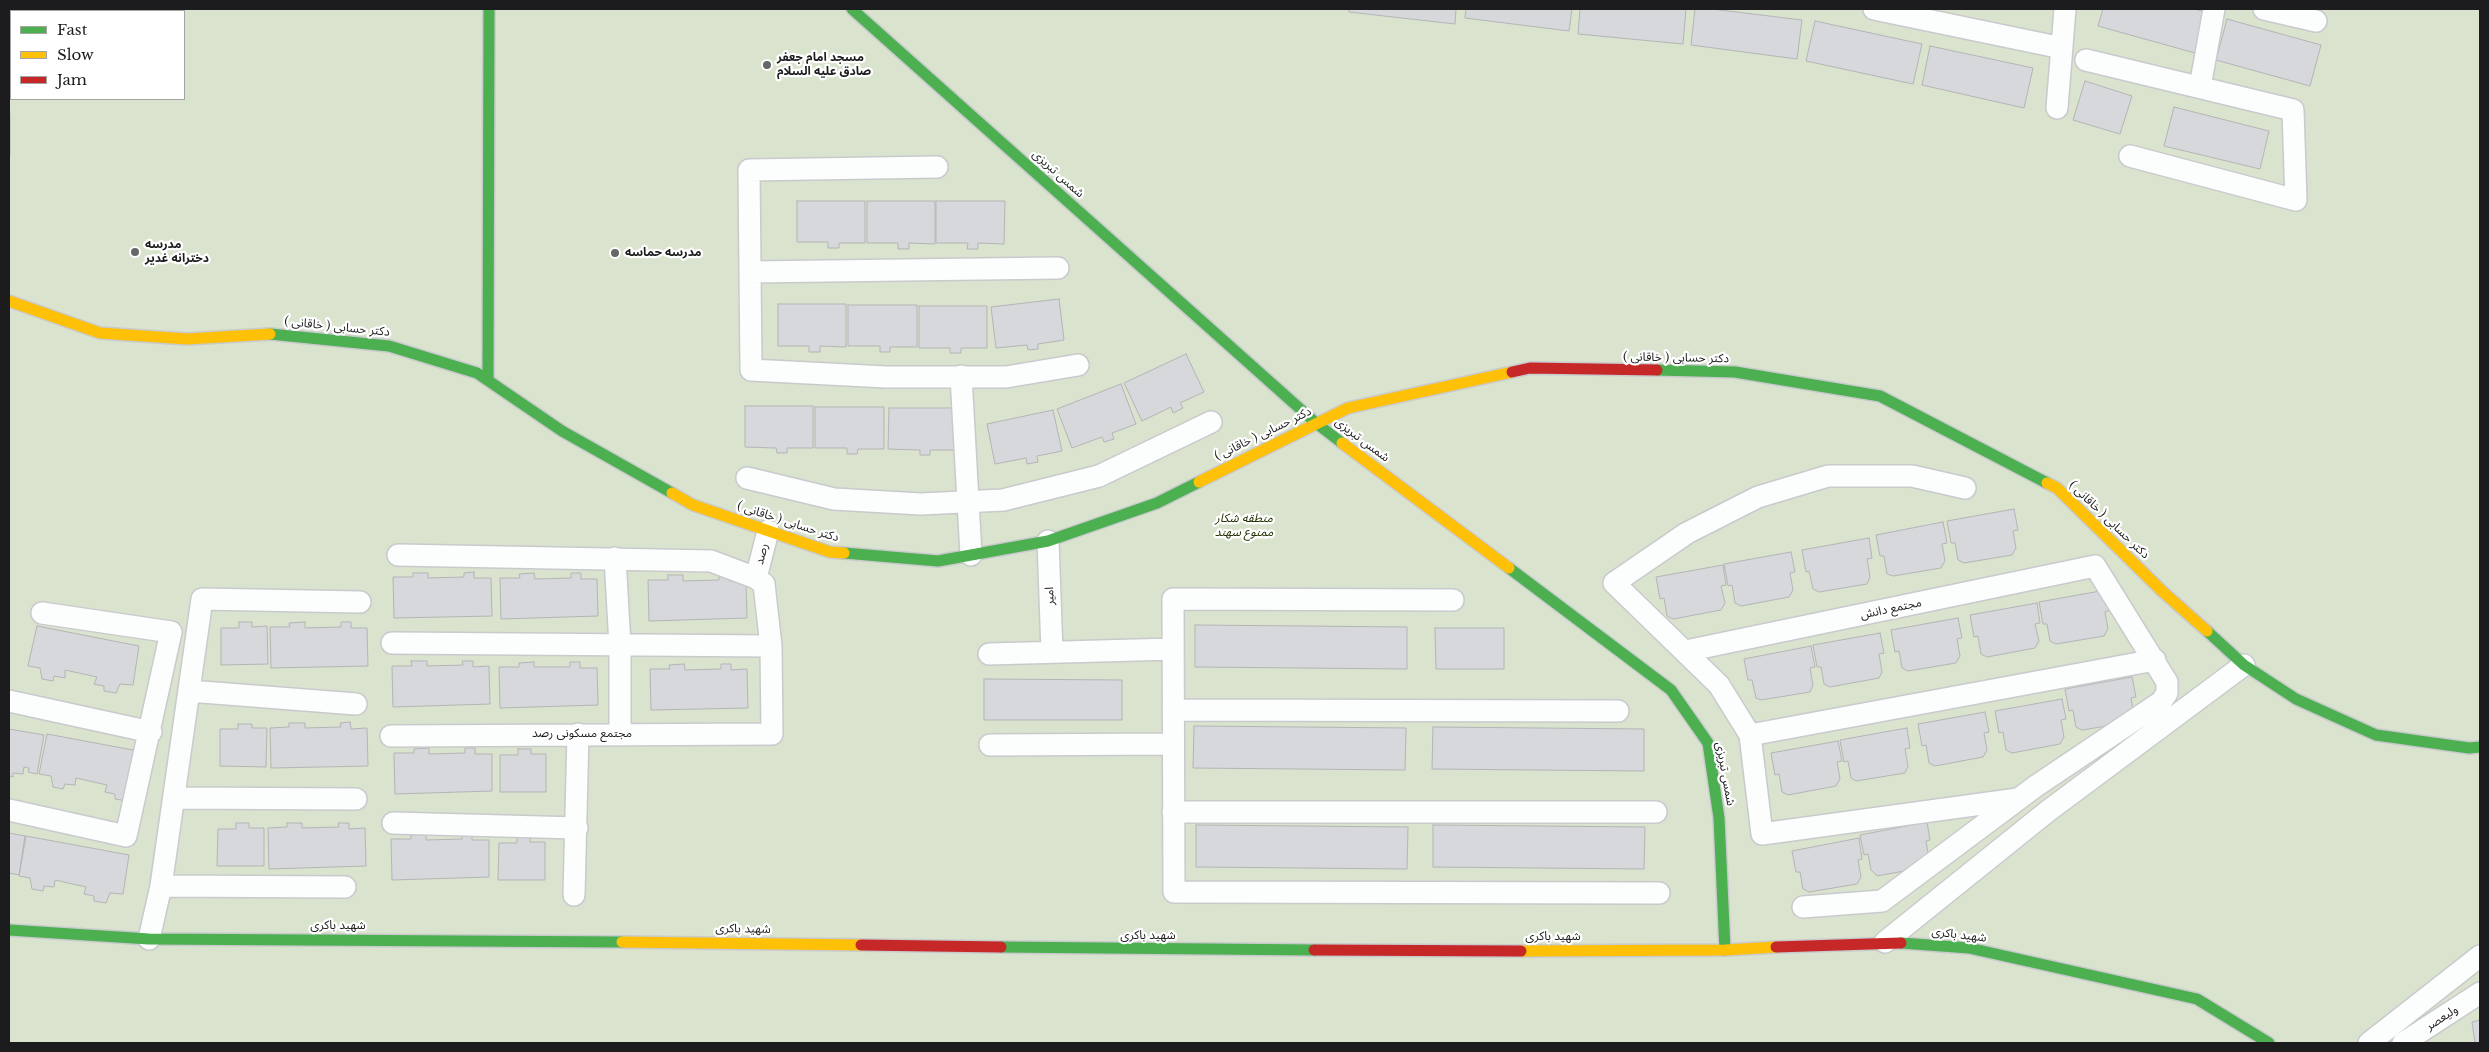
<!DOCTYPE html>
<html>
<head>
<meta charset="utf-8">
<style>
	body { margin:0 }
	#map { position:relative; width:2489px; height:1052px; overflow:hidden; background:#edeff2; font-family:"Libre Baskerville",serif }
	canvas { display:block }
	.frame { position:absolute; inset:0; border:10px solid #1c1c1e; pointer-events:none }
	.legend { position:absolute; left:10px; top:10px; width:175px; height:90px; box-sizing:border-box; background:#fff; border:1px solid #a4a4a5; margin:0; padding:6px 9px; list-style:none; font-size:15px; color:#1c1c1e }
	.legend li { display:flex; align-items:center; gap:10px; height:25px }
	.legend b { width:25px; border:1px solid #a4a4a5 }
</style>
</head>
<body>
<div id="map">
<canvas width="2489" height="1052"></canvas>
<div class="frame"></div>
<ul class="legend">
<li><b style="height:6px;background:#4caf50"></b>Fast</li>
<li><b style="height:6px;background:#ffc107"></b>Slow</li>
<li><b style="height:6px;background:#c62828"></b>Jam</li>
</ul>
</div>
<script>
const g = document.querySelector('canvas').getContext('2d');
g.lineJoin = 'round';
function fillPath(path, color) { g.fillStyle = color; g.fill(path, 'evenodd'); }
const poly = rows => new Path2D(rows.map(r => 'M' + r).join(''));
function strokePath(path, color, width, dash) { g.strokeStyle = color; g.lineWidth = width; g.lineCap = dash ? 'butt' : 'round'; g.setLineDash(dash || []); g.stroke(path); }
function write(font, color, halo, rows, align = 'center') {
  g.font = font + ' "Libre Baskerville","Noto Sans Arabic",serif'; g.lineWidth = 4.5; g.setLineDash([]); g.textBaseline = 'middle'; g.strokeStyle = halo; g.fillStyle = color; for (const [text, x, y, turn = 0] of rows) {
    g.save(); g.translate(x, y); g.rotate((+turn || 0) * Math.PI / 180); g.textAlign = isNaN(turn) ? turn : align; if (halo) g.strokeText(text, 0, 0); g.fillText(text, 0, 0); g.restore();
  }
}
fillPath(poly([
	[9,9,2480,9,2480,1043,9,1043],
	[11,11,184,11,184,99,11,99]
]), '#d9e3cd');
const building = poly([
	[1349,9,1456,9,1455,24,1349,12,1349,9],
	[1466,9,1572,9,1569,31,1465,18,1466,9],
	[1580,9,1686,9,1683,44,1578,34,1580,9],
	[1695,9,1712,9,1802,20,1797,59,1691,45,1695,9],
	[2103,9,2194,9,2206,12,2195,53,2098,26,2103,9],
	[9,13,11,13,11,56,9,56,9,13],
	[2227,19,2321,45,2310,86,2216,60,2227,19],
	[1815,21,1922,44,1913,84,1806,61,1815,21],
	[1930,46,2033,68,2024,108,1922,85,1930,46],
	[2085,81,2132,96,2120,134,2073,120,2085,81],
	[2174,107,2269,131,2260,169,2164,146,2174,107],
	[9,113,10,113,10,156,9,156,9,113],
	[797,201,865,201,865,243,839,243,839,248,828,248,828,242,797,242,797,201],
	[867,201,935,201,935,244,909,243,909,249,898,249,898,243,867,243,867,201],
	[936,201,1005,201,1004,244,978,243,978,249,967,249,968,243,936,243,936,201],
	[1059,299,1064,340,1038,344,1038,349,1028,350,1027,345,996,348,991,307,1059,299],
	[778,304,846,304,846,347,820,346,820,352,809,352,809,346,778,346,778,304],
	[848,305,917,305,917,347,890,347,890,352,880,352,880,346,848,346,848,305],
	[919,306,987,306,987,348,961,348,961,353,950,353,950,348,919,348,919,306],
	[1186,354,1204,392,1180,403,1183,408,1173,413,1171,407,1142,421,1124,383,1186,354],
	[1121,384,1136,424,1112,433,1114,439,1104,442,1102,437,1072,448,1057,409,1121,384],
	[745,406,813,406,813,448,787,448,787,453,777,453,776,448,745,447,745,406],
	[815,407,884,407,884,449,858,449,857,454,847,454,847,448,815,448,815,407],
	[889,408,957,408,957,450,930,450,930,455,920,455,920,450,888,449,889,408],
	[1053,410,1062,451,1037,456,1038,462,1027,464,1026,458,995,464,987,424,1053,410],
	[2014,509,2018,530,2013,531,2016,548,2012,555,1964,563,1958,560,1955,543,1951,543,1947,521,2014,509],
	[1943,522,1947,543,1942,544,1945,561,1941,568,1893,576,1887,574,1884,556,1880,556,1876,535,1943,522],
	[1869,538,1872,558,1867,559,1870,577,1867,584,1819,592,1813,589,1809,571,1806,572,1802,550,1869,538],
	[1791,552,1795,572,1790,573,1793,590,1789,597,1741,606,1735,603,1732,585,1728,586,1724,564,1791,552],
	[1723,565,1726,585,1721,586,1725,603,1721,610,1673,619,1667,616,1664,598,1660,599,1656,577,1723,565],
	[474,572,474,578,491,578,492,616,394,618,393,577,413,577,413,573,428,573,428,578,464,577,464,573,474,572],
	[534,573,535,579,571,578,571,573,581,573,581,579,597,579,598,616,501,619,500,578,520,578,519,574,534,573],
	[668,575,683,575,683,581,719,580,719,575,729,575,729,581,746,581,747,618,649,621,648,580,668,580,668,575],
	[2106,590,2110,610,2105,612,2108,629,2104,636,2056,644,2050,641,2047,624,2043,624,2039,602,2106,590],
	[2037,603,2040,623,2035,624,2039,641,2035,648,1987,657,1981,654,1978,636,1974,637,1970,615,2037,603],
	[1958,618,1962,638,1957,639,1960,656,1956,663,1908,671,1902,668,1899,651,1895,652,1891,630,1958,618],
	[239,622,252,622,252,627,267,626,268,664,221,665,221,628,239,628,239,622],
	[305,622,305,628,341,627,341,622,351,622,351,628,367,628,368,666,271,668,270,627,290,627,289,623,305,622],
	[1195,625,1407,627,1407,669,1195,667,1195,625],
	[37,626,139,646,133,685,120,684,116,693,104,691,104,686,94,684,97,677,65,670,65,678,54,676,53,681,42,679,40,668,28,666,37,626],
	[1435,628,1504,628,1504,669,1436,669,1435,628],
	[1880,633,1884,653,1879,654,1882,672,1879,678,1830,687,1824,684,1821,667,1817,667,1813,645,1880,633],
	[1811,646,1815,667,1810,668,1813,685,1810,692,1761,700,1756,698,1752,680,1748,680,1744,659,1811,646],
	[411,661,427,661,427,666,463,665,462,661,473,661,473,667,489,666,490,704,393,707,392,666,412,666,411,661],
	[534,662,534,667,570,667,570,662,580,662,580,668,597,668,598,705,500,708,499,667,519,667,519,663,534,662],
	[684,664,685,670,721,669,721,664,731,664,731,670,747,669,748,708,651,710,650,669,670,669,669,665,684,664],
	[2132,677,2136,697,2131,698,2134,715,2131,722,2082,730,2076,727,2073,710,2069,711,2065,689,2132,677],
	[984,679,1122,680,1122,720,984,720,984,679],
	[2062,699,2066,719,2061,720,2064,737,2060,744,2012,753,2006,750,2003,732,1999,733,1995,711,2062,699],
	[1985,712,1989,732,1984,733,1987,750,1983,757,1935,766,1929,763,1926,745,1922,746,1918,724,1985,712],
	[350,722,351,729,367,728,368,766,271,768,270,728,289,727,289,723,305,723,305,728,341,727,340,723,350,722],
	[238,724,252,724,252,728,267,728,266,767,220,766,220,729,238,729,238,724],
	[1194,726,1406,728,1405,770,1193,768,1194,726],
	[1433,727,1644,729,1644,771,1432,769,1433,727],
	[1907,728,1910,748,1905,749,1908,766,1905,773,1856,781,1851,778,1848,761,1844,762,1840,740,1907,728],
	[9,729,44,735,37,774,28,772,29,768,24,767,23,774,13,773,13,777,9,776,9,729],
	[47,734,149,753,127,801,115,799,115,794,105,792,107,785,76,778,75,785,65,784,63,789,53,787,51,776,39,774,47,734],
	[1838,741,1842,761,1837,762,1840,779,1836,786,1788,795,1782,792,1779,774,1775,775,1771,753,1838,741],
	[429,748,429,754,465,753,465,748,475,748,475,754,492,754,492,791,395,794,394,753,414,753,414,749,429,748],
	[518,749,531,749,531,754,546,754,546,792,500,792,500,755,518,755,518,749],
	[1927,822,1930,840,1926,841,1929,859,1926,867,1877,876,1871,870,1868,854,1864,855,1860,835,1927,822],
	[236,823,249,823,249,828,264,828,264,866,217,866,218,829,236,829,236,823],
	[287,823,302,823,302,828,339,827,338,823,349,823,349,829,365,828,366,866,269,869,268,828,287,827,287,823],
	[1196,825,1408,827,1407,869,1196,867,1196,825],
	[1433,825,1645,827,1644,869,1433,867,1433,825],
	[9,833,25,836,19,875,9,873,9,833],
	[426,834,426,840,462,839,462,834,472,834,472,840,489,840,489,877,392,880,391,839,411,839,411,835,426,834],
	[26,836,129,855,123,894,110,893,106,903,94,901,94,896,84,894,86,887,55,880,54,887,44,886,43,891,32,889,30,878,19,876,26,836],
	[517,837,530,837,530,842,545,842,545,880,498,880,499,843,517,843,517,837],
	[1859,838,1862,859,1858,860,1861,877,1857,884,1809,892,1803,889,1800,872,1796,872,1792,851,1859,838],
	[2480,1020,2480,1043,2475,1043,2472,1022,2480,1020]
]);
fillPath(building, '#d7d8db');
strokePath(building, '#b4b5b7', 1);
const street = poly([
	[1874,9,2062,48],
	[2264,9,2316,21],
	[2086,60,2293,110,2296,200,2130,156],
	[2200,87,2214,9],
	[2057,108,2065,9],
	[937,167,749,170,751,370,886,377,1006,377,1078,365],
	[750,272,1058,268],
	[961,376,971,555],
	[747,478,834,499,921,504,1003,500,1099,476,1211,422],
	[1965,488,1912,476,1828,476,1758,497,1687,533,1614,583,1719,685,1750,735,1762,834,2018,799],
	[1048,541,1052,652],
	[615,558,620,645,620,734],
	[756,578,768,531],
	[1453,600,1173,599,1174,892,1659,893],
	[392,643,771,646],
	[1686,651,2095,566,2167,682,2167,693,2161,702,2036,786,1882,901,1803,907],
	[989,654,1173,649],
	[189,691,356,704],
	[9,701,151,732],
	[1173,710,1618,711],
	[1750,735,2155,660],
	[391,736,772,734,771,646,764,584,756,578,711,561,398,555],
	[990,745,1173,744],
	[174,798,356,799],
	[9,810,126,836,171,632,42,613],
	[1173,812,1656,812],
	[393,823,577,828],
	[161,886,345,887],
	[574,895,578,734],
	[149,939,161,886,202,599,360,602],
	[1885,942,2048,811,2244,665],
	[2369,1043,2480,956],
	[2403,1043,2480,993]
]);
const fast = poly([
	[852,9,1316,423,1342,443],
	[270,334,389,346,477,373,562,431,672,493],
	[1657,370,1735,372,1880,396,2047,483],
	[488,380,489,9],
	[844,553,938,561,1048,541,1157,503,1199,482],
	[1509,568,1671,690,1708,743,1719,818,1725,950],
	[2207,631,2244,665,2296,699,2376,735,2469,748,2480,747],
	[9,930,149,939,622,942],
	[1901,943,1969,948,2197,999,2269,1043],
	[1001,947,1314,950]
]);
const slow = poly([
	[9,301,100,333,187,339,270,334],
	[1342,443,1509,568],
	[1199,482,1348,408,1512,372],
	[2047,483,2057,488,2162,591,2207,631],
	[672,493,693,505,830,552,844,553],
	[622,942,861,945],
	[1521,951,1725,950,1776,947]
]);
const jam = poly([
	[1512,372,1530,368,1657,370],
	[861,945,1001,947],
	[1776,947,1901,943],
	[1314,950,1521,951]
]);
strokePath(street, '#c9cacd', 24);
strokePath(fast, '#c9cacd', 14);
strokePath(slow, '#c9cacd', 14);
strokePath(jam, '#c9cacd', 14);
strokePath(street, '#fcfdfd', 21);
strokePath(fast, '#4caf50', 11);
strokePath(slow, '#ffc107', 11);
strokePath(jam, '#c62828', 11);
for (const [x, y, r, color] of [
	[767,65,5,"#656668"],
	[135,252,5,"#656668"],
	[615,253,5,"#656668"]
]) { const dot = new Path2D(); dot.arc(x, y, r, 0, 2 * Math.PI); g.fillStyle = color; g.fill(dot); strokePath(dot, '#fff', 2); }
write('bold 12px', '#1c1c1e', '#fff', [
	["مسجد امام جعفر",777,58],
	["صادق علیه السلام",777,72],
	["مدرسه",145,245],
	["دخترانه غدیر",145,259],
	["مدرسه حماسه",625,253]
], 'left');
write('12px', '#1c1c1e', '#fff', [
	["شمس تبریزی",1058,174,42],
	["دکتر حسابی ( خاقانی )",337,327,6],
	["دکتر حسابی ( خاقانی )",1676,358,1],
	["دکتر حسابی ( خاقانی )",1263,434,-26],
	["شمس تبریزی",1362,440,37],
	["دکتر حسابی ( خاقانی )",2109,520,44],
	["دکتر حسابی ( خاقانی )",788,522,18],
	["رصد",762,554,-76],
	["امیر",1050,596,-92],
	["مجتمع دانش",1891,609,-12],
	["مجتمع مسکونی رصد",582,734],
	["شمس تبریزی",1725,774,80],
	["شهید باکری",338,926],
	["شهید باکری",743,929,1],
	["شهید باکری",1959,935,7],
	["شهید باکری",1148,936],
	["شهید باکری",1553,937],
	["ولیعصر",2442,1018,-33]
]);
write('italic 12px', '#213000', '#fff', [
	["منطقه شکار",1244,519],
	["ممنوع سهند",1244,533]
]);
</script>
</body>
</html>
